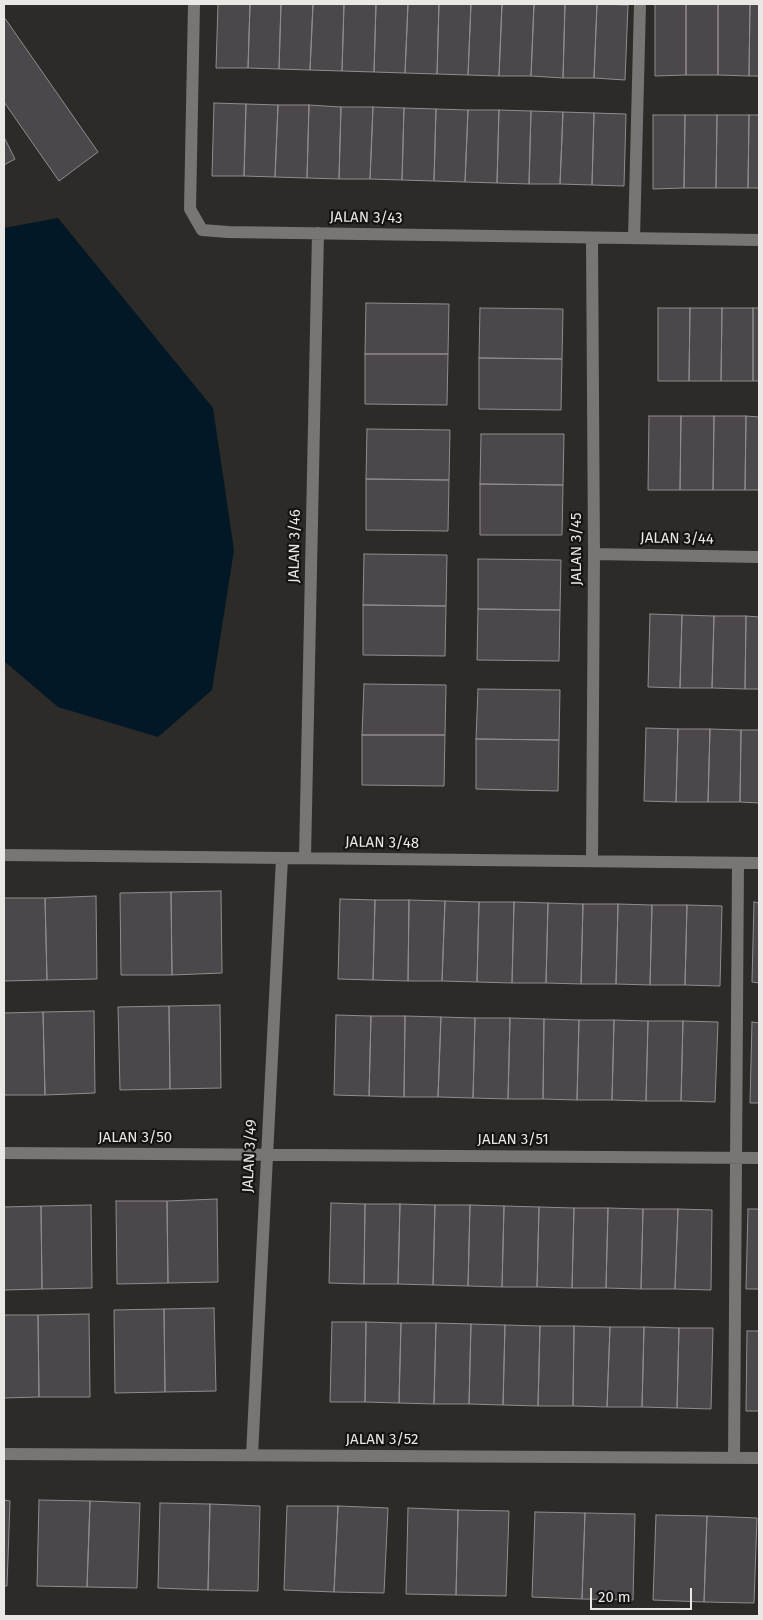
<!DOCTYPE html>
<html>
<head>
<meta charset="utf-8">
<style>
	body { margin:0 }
	#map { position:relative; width:763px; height:1620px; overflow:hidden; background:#2d2b27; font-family:"Fira Sans",sans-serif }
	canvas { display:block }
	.frame { position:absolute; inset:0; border:5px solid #eae8e5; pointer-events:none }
	.scale { position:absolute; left:590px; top:1588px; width:102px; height:22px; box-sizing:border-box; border:2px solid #eae8e5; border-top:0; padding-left:6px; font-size:15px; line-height:18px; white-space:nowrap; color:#eae8e5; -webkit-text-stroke:4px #151412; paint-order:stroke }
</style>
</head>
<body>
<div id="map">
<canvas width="763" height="1620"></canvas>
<div class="frame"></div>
<div class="scale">20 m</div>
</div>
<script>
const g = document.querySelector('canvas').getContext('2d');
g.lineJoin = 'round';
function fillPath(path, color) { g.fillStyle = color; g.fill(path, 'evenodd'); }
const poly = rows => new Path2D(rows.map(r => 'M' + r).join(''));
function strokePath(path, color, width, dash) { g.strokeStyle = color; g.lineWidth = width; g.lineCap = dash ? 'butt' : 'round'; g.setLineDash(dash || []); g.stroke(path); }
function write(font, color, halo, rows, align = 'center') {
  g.font = font + ' "Fira Sans",sans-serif'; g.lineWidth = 4.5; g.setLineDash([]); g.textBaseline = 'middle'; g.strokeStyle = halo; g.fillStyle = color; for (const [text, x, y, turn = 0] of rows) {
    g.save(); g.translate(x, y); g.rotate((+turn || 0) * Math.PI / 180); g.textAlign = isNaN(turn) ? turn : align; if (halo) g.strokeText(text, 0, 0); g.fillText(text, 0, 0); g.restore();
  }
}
fillPath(poly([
	[58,218,213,408,234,550,212,690,158,737,58,707,4,661,4,228]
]), '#021827');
const building = poly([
	[218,4,250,4,248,68,216,68,218,4],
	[250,4,281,4,279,69,248,68,250,4],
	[281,4,313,4,310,70,279,69,281,4],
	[313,4,344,4,342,71,310,70,313,4],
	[344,4,376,4,374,72,342,71,344,4],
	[376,4,408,4,405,73,374,72,376,4],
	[408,4,439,4,437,74,405,73,408,4],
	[439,4,471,4,468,75,437,74,439,4],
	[471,4,502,4,499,76,468,75,471,4],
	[502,4,534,4,531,76,499,76,502,4],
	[534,4,565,4,563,78,531,76,534,4],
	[565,4,597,4,594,78,563,78,565,4],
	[597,4,628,5,625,80,594,78,597,4],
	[655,4,686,4,686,75,655,76,655,4],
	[686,4,718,4,718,75,686,75,686,4],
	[718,4,750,4,749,76,718,75,718,4],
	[750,4,759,4,759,76,749,76,750,4],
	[4,17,98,152,59,181,4,102,4,17],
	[214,103,246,104,244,176,212,176,214,103],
	[246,104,278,105,275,177,244,176,246,104],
	[278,105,309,105,307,178,275,177,278,105],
	[309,105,341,107,339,179,307,178,309,105],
	[341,107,373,107,370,179,339,179,341,107],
	[373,107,404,108,402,180,370,179,373,107],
	[404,108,436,109,434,181,402,180,404,108],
	[436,109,468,110,465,182,434,181,436,109],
	[468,110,499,110,497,183,465,182,468,110],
	[499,110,531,111,529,184,497,183,499,110],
	[531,111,563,112,560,184,529,184,531,111],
	[563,112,594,113,592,185,560,184,563,112],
	[594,113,626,114,624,186,592,185,594,113],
	[653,115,685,115,684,188,653,189,653,115],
	[685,115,717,115,716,188,684,188,685,115],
	[717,115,749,115,748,188,716,188,717,115],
	[749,115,759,115,759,188,748,188,749,115],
	[4,137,15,159,4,165,4,137],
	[366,303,449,304,448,354,365,354,366,303],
	[480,308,563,309,562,359,479,358,480,308],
	[658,308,690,308,689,381,658,381,658,308],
	[690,308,722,308,721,381,689,381,690,308],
	[722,308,753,308,753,381,721,381,722,308],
	[753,308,759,308,759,381,753,381,753,308],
	[365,354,448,354,447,405,365,404,365,354],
	[479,358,562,359,561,410,479,409,479,358],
	[649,416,681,416,680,490,648,490,649,416],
	[681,416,714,416,713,490,680,490,681,416],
	[714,416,746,416,745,490,713,490,714,416],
	[746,416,759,417,759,490,745,490,746,416],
	[367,429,450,430,449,480,366,479,367,429],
	[481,434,564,434,563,485,480,484,481,434],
	[366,479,449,480,448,531,366,530,366,479],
	[480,484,563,485,562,535,480,535,480,484],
	[364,554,447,555,446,606,363,605,364,554],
	[478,559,561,560,560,610,478,609,478,559],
	[363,605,446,606,445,656,363,655,363,605],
	[478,609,560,610,559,661,477,660,478,609],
	[650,614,682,615,680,688,648,687,650,614],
	[682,615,714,616,712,688,680,688,682,615],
	[714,616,746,616,745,689,712,688,714,616],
	[746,616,759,617,759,689,745,689,746,616],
	[364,684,446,685,445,735,362,735,364,684],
	[478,689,560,690,559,740,476,739,478,689],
	[646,728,678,729,676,802,644,801,646,728],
	[678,729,710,729,708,802,676,802,678,729],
	[710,729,741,730,740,802,708,802,710,729],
	[741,730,759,730,759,803,740,802,741,730],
	[362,735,445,735,444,786,362,785,362,735],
	[476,739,559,740,558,791,476,789,476,739],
	[221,891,222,973,172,975,171,892,221,891],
	[171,892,172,975,121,975,120,893,171,892],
	[96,896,97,979,47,980,45,898,96,896],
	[4,898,45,898,47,980,4,981,4,898],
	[340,899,375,900,373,980,338,979,340,899],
	[375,900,409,900,408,981,373,980,375,900],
	[409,900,445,901,442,981,408,981,409,900],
	[445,901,479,902,477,982,442,981,445,901],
	[479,902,514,902,512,983,477,982,479,902],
	[514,902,548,903,546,983,512,983,514,902],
	[754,902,759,903,759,983,752,982,754,902],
	[548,903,583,904,581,984,546,983,548,903],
	[583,904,618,904,616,984,581,984,583,904],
	[618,904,652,905,650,985,616,984,618,904],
	[652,905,687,905,685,985,650,985,652,905],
	[687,905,722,906,720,986,685,985,687,905],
	[220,1005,221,1088,170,1089,169,1006,220,1005],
	[169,1006,170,1089,120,1090,118,1007,169,1006],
	[94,1011,95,1093,45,1095,43,1012,94,1011],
	[43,1012,45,1095,4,1095,4,1013,43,1012],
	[336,1015,371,1016,369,1096,334,1095,336,1015],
	[371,1016,405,1016,404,1097,369,1096,371,1016],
	[405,1016,441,1017,438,1097,404,1097,405,1016],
	[441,1017,475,1018,473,1098,438,1097,441,1017],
	[475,1018,510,1018,508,1099,473,1098,475,1018],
	[510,1018,544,1019,543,1099,508,1099,510,1018],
	[544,1019,579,1020,577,1100,543,1099,544,1019],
	[579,1020,614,1020,612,1100,577,1100,579,1020],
	[614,1020,648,1021,646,1101,612,1100,614,1020],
	[648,1021,683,1021,681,1101,646,1101,648,1021],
	[683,1021,718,1022,715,1102,681,1101,683,1021],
	[752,1022,759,1023,759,1103,750,1103,752,1022],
	[217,1199,218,1282,168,1283,167,1201,217,1199],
	[116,1201,167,1201,168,1283,117,1284,116,1201],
	[331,1203,365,1204,364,1284,329,1283,331,1203],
	[365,1204,400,1204,398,1284,364,1284,365,1204],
	[400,1204,435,1205,433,1285,398,1284,400,1204],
	[91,1205,92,1288,42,1289,41,1206,91,1205],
	[435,1205,470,1205,468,1286,433,1285,435,1205],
	[470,1205,504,1206,502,1287,468,1286,470,1205],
	[41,1206,42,1289,4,1290,4,1207,41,1206],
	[504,1206,539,1207,537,1287,502,1287,504,1206],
	[539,1207,574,1208,572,1288,537,1287,539,1207],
	[574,1208,608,1208,606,1288,572,1288,574,1208],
	[608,1208,643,1209,641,1289,606,1288,608,1208],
	[643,1209,678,1209,675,1289,641,1289,643,1209],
	[678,1209,712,1210,711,1290,675,1289,678,1209],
	[748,1209,759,1209,759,1289,746,1289,748,1209],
	[214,1308,216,1391,165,1392,164,1309,214,1308],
	[164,1309,165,1392,115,1393,114,1310,164,1309],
	[89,1314,90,1397,39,1397,38,1315,89,1314],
	[4,1315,38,1315,39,1397,4,1398,4,1315],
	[332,1322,366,1322,365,1402,330,1402,332,1322],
	[366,1322,401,1323,399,1403,365,1402,366,1322],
	[401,1323,436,1323,434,1404,399,1403,401,1323],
	[436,1323,471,1324,469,1404,434,1404,436,1323],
	[471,1324,505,1325,503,1405,469,1404,471,1324],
	[505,1325,540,1326,538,1406,503,1405,505,1325],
	[540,1326,574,1326,573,1406,538,1406,540,1326],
	[574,1326,610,1327,607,1407,573,1406,574,1326],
	[610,1327,644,1327,642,1407,607,1407,610,1327],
	[644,1327,679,1328,677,1408,642,1407,644,1327],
	[679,1328,713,1328,711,1409,677,1408,679,1328],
	[747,1331,759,1331,759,1411,746,1411,747,1331],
	[4,1500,10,1501,7,1586,4,1586,4,1500],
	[39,1500,90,1501,87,1587,37,1586,39,1500],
	[90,1501,140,1503,137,1588,87,1587,90,1501],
	[160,1503,210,1504,208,1590,158,1588,160,1503],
	[210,1504,260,1506,258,1591,208,1590,210,1504],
	[287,1506,338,1506,334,1592,284,1590,287,1506],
	[338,1506,388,1508,384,1593,334,1592,338,1506],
	[408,1508,458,1510,456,1595,406,1594,408,1508],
	[458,1510,509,1511,506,1596,456,1595,458,1510],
	[535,1512,585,1513,582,1599,532,1597,535,1512],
	[585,1513,635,1514,633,1600,582,1599,585,1513],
	[656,1515,707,1516,704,1602,653,1600,656,1515],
	[707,1516,757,1518,754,1603,704,1602,707,1516]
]);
fillPath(building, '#4c474b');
strokePath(building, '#918c8f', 1);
strokePath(poly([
	[194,4,190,209,202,230,228,232,759,240],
	[634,238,640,4],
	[594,554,759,557],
	[4,855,759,863],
	[305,858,318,233],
	[592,861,594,554,592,238],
	[4,1153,759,1158],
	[4,1454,759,1458],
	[252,1455,282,858],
	[734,1458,738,863]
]), '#777674', 12);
write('15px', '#eae8e5', '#151412', [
	["JALAN 3/43",366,218,1],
	["JALAN 3/44",677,539,1],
	["JALAN 3/46",295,546,-89],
	["JALAN 3/45",577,549,-90],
	["JALAN 3/48",382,843,1],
	["JALAN 3/50",135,1138],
	["JALAN 3/51",513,1140],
	["JALAN 3/49",250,1156,-87],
	["JALAN 3/52",382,1440]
]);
</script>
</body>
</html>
